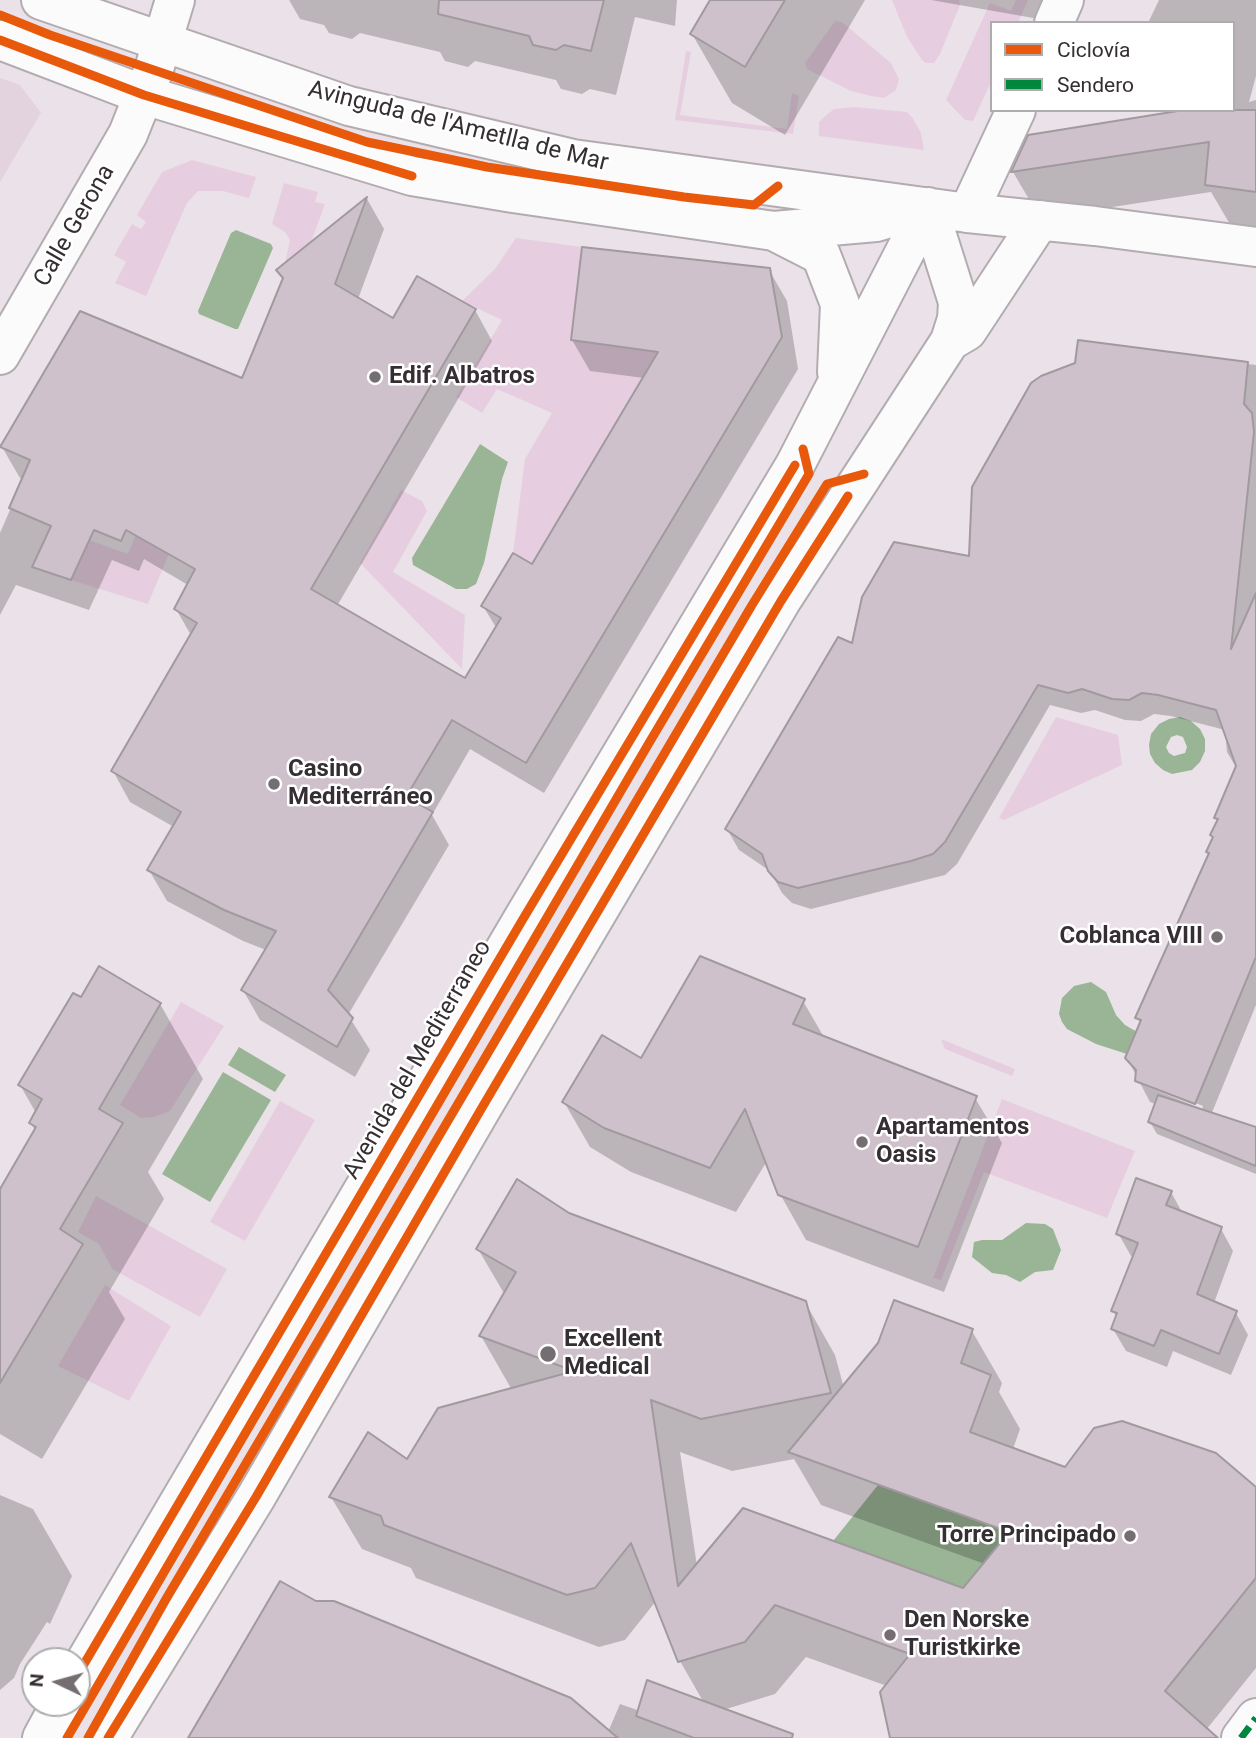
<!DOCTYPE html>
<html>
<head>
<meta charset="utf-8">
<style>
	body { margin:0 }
	#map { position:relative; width:1256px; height:1738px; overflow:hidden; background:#eae2e8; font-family:Roboto,sans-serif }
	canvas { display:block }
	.legend { position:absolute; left:990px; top:21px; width:245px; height:91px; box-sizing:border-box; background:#fff; border:2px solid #aeacad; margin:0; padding:9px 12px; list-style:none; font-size:21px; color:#352f33 }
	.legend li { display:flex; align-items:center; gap:14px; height:35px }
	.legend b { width:35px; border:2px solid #aeacad }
	.north { position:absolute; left:21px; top:1647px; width:70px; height:70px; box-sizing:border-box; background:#fff; border:2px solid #aeacad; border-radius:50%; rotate:275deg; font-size:19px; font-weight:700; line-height:28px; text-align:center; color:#352f33 }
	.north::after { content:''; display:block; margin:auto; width:24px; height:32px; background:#746e72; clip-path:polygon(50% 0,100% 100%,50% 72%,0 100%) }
</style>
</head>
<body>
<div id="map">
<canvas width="1256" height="1738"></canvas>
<ul class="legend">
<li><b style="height:9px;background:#e8590c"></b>Ciclovía</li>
<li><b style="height:9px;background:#00873e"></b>Sendero</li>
</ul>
<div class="north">N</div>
</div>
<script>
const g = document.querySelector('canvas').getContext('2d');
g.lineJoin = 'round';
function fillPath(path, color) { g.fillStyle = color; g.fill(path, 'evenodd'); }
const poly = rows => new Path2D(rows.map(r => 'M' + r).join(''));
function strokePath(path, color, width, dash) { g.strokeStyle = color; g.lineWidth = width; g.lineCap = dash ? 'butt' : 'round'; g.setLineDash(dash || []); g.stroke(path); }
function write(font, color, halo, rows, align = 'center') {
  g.font = font + ' Roboto,sans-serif'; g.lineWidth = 5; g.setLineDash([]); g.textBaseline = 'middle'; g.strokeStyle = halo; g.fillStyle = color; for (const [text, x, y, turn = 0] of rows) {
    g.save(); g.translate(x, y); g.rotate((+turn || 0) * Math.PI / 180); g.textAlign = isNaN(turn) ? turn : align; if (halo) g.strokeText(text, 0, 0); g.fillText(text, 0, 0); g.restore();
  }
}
fillPath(poly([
	[0,78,20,85,41,113,0,182]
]), '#e3d3df');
fillPath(poly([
	[892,0,959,0,960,5,940,54,934,63,926,63,922,60,907,37],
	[1016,0,1028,0,1018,23,992,23,992,80,973,121,965,120,946,100,990,3,1011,11],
	[835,21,842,22,891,63,899,79,896,90,884,98,871,96,851,91,807,69,805,63],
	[686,51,691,52,680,115,787,129,792,93,799,96,793,134,675,120],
	[854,107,907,112,912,117,921,133,924,150,819,136,819,122,824,117,834,109],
	[192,160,256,177,249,198,223,191,198,191,187,203,146,296,115,283,126,262,114,255,132,224,141,229,146,222,137,215,162,172],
	[284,183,318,192,315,202,325,204,304,261,285,263,290,240,285,232,272,224],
	[516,238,582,247,571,340,658,352,532,564,513,553,525,459,552,413,497,389,482,413,456,397,502,320,462,301,495,269],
	[187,408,224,422,148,604,71,580,76,569,58,529,128,554],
	[401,490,422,501,427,511,393,572,465,615,462,669,360,563],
	[1056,717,1118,735,1122,765,1004,820,999,818],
	[181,1002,224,1026,170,1111,154,1117,141,1118,120,1105],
	[941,1039,1015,1069,1012,1076,945,1049],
	[1002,1099,1135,1151,1107,1218,984,1172,941,1280,933,1278],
	[280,1101,315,1120,245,1241,210,1222],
	[96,1196,227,1269,200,1317,112,1269,99,1244,78,1232],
	[105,1285,171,1326,129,1401,58,1366]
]), '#e6cee0');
fillPath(poly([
	[236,230,271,244,273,248,238,329,235,329,199,314,198,311,231,233],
	[480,444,508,462,502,479,484,563,476,584,467,589,456,589,413,565,412,558],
	[1180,717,1191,721,1200,729,1205,739,1205,751,1200,762,1192,770,1172,774,1163,770,1155,763,1150,754,1149,745,1151,734,1159,724,1169,719],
	[1177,735,1183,737,1187,747,1185,753,1174,756,1169,753,1166,747,1171,737],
	[1091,982,1106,992,1116,1015,1125,1025,1139,1033,1127,1054,1096,1044,1067,1029,1062,1022,1059,1014,1062,998,1074,986],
	[239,1047,286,1075,275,1092,228,1065],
	[223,1072,271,1100,210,1202,162,1174],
	[1026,1223,1045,1224,1053,1229,1061,1250,1053,1270,1035,1272,1020,1282,1006,1275,992,1273,972,1257,974,1242,982,1240,1002,1240],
	[878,1485,1009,1532,963,1588,833,1541]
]), '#9ab595');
fillPath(poly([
	[289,0,677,0,675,26,635,17,616,95,590,89,582,94,561,89,556,80,475,61,468,67,445,61,440,52,360,33,352,39,329,33,324,25,300,19],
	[712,0,865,0,785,135,732,103,692,34],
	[931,0,1042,0,1039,19],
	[1159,0,1256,0,1256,76,1249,102,1256,100,1256,234,1234,231,1211,192,1040,218,1013,172,1030,137,1167,115,1164,110,1233,110,1233,23,1148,23],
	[367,199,384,229,358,299,393,320,475,310,492,341,337,606,466,681,497,629,483,606,533,566,644,378,590,371,572,340,769,270,787,301,798,369,544,793,470,749,432,815,449,845,348,1015,370,1050,355,1077,260,1020,243,990,266,950,243,941,167,901,149,870,174,827,130,802,113,771,192,637,176,609,188,585,144,559,139,571,112,560,89,610,16,585,0,615,0,533,23,480,20,478,2,447,243,381,284,280,279,270],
	[1079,342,1256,365,1256,1005,1211,1115,1256,1129,1256,1174,1157,1134,1150,1122,1157,1105,1150,1102,1127,1058,1141,1024,1137,1018,1210,855,1208,852,1214,839,1212,835,1219,822,1216,818,1237,769,1227,752,1225,730,1171,716,1154,714,1141,721,1125,720,1095,710,1081,713,1050,705,957,864,945,875,811,909,792,903,782,893,770,871,739,850,727,829,853,645,971,558,1076,365],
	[1143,1082,1203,1106,1202,1109,1143,1085],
	[81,1000,160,1004,203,1079,148,1172,164,1199,109,1292,125,1319,42,1459,0,1434,0,1192,35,1131,31,1123,36,1113,20,1085],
	[803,1001,825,1039,975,1098,1002,1143,944,1292,806,1240,780,1194,767,1161,736,1212,631,1172,590,1147,564,1102],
	[1171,1192,1183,1214,1221,1229,1233,1251,1214,1303,1236,1313,1248,1335,1231,1375,1173,1351,1167,1367,1126,1351,1113,1329,1117,1318,1113,1311,1134,1257,1131,1256,1118,1233],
	[568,1215,805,1302,835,1355,844,1388,972,1331,1002,1383,999,1392,1020,1429,1013,1449,1065,1469,1256,1489,1256,1668,1206,1730,1211,1738,899,1738,887,1686,806,1657,775,1694,723,1710,785,1738,190,1738,316,1603,608,1732,620,1704,640,1711,704,1703,680,1661,656,1601,625,1640,599,1647,416,1578,411,1568,362,1549,331,1497,408,1461,512,1390,481,1336,505,1295,478,1249],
	[680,1452,732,1471,794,1459,821,1505,985,1564,963,1590,697,1566],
	[0,1495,33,1509,72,1576,50,1624,47,1622,20,1664,14,1678,0,1690]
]), '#0003');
const building = poly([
	[439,0,604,0,591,51,564,45,556,50,533,45,529,36,438,14,439,0],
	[710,0,785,0,745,67,690,34,710,0],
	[1184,110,1256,110,1256,192,1205,185,1209,142,1011,172,1028,135,1184,110],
	[367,197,335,284,393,318,417,276,476,309,311,589,465,678,501,618,481,606,513,553,532,564,658,352,571,340,582,247,770,268,782,337,526,763,452,720,406,797,433,812,328,990,353,1018,337,1047,241,990,276,931,224,910,147,870,181,812,111,771,197,623,174,609,195,569,126,530,121,541,94,530,71,580,32,567,51,526,9,508,30,460,0,447,80,311,242,378,283,278,276,270,367,197],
	[1078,340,1248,362,1244,404,1252,413,1254,432,1231,649,1256,593,1256,957,1195,1104,1135,1081,1136,1070,1125,1058,1141,1020,1135,1018,1209,853,1206,852,1213,837,1210,835,1218,819,1214,818,1236,766,1216,710,1158,695,1142,693,1129,700,1112,699,1082,689,1068,693,1038,685,945,842,933,854,911,861,798,888,778,882,768,871,762,854,725,829,838,637,852,643,862,597,894,542,969,556,972,487,1031,383,1041,376,1075,363,1078,340],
	[700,956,805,999,793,1024,977,1096,918,1247,778,1195,745,1109,710,1168,604,1128,562,1102,602,1035,641,1058,700,956],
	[99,966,161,1003,99,1109,123,1123,60,1229,83,1244,0,1383,0,1189,36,1127,29,1123,42,1099,18,1085,73,993,81,997,99,966],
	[1158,1095,1256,1127,1256,1166,1148,1122,1158,1095],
	[1136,1178,1172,1191,1166,1205,1222,1227,1197,1294,1237,1311,1219,1354,1161,1330,1154,1346,1111,1329,1117,1313,1111,1311,1138,1243,1116,1234,1136,1178],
	[517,1179,569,1213,806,1301,831,1393,701,1419,651,1400,678,1586,743,1508,963,1588,1009,1532,788,1452,878,1343,894,1300,973,1329,961,1363,991,1375,970,1432,1065,1467,1094,1428,1122,1421,1216,1453,1256,1487,1256,1578,1165,1691,1218,1738,890,1738,880,1692,910,1654,775,1605,745,1642,678,1662,631,1543,595,1588,567,1595,384,1525,381,1516,329,1497,368,1432,407,1459,438,1408,574,1371,479,1336,516,1272,476,1249,517,1179],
	[280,1581,316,1601,334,1601,571,1698,618,1738,188,1738,280,1581],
	[647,1680,793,1734,792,1738,694,1738,636,1716,647,1680]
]);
fillPath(building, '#cfc1cc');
strokePath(building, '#a09a9e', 2);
const street = poly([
	[1054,23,1064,0],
	[968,213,1016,110],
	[0,355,128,134,154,69,175,0],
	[1241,1738,1256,1718]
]);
const secondary = poly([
	[41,0,349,106,573,159,968,213,1095,226,1256,247],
	[0,40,144,95,412,176,513,193,774,231,876,222,903,214],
	[774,231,821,255,840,304,837,372],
	[950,341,967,331,1040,220],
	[77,1676,523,919,795,465,928,207],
	[42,1738,61,1703],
	[108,1738,256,1497,480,1111,781,601,950,341,957,319,958,302,928,207]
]);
strokePath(street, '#b2acb0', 42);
strokePath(secondary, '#b2acb0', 42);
strokePath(street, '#fcfbfc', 38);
strokePath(secondary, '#fcfbfc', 38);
strokePath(poly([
	[1241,1738,1256,1718]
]), '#00873e', 7, [14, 7]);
strokePath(poly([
	[0,15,50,35,367,142,487,167,684,197,754,205,778,186],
	[0,40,144,95,412,176],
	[77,1676,523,919,795,465],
	[67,1738,649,743,809,474,803,449],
	[88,1738,166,1599,752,605,827,484,864,474],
	[108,1738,256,1497,480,1111,781,601,848,496]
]), '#e8590c', 9);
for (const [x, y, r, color] of [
	[375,377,7,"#746e72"],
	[274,784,7,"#746e72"],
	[1217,937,7,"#746e72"],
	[862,1142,7,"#746e72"],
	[548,1354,9,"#746e72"],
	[1130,1536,7,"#746e72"],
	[890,1635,7,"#746e72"]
]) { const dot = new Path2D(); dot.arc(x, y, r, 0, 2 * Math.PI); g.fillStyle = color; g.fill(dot); strokePath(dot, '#fff', 2.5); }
write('24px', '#352f33', '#fff', [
	["Avinguda de l'Ametlla de Mar",458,127,14],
	["Calle Gerona",75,226,-60],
	["Avenida del Mediterraneo",418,1060,-60]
]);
write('bold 24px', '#352f33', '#fff', [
	["Edif. Albatros",389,377],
	["Casino",288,770],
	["Mediterráneo",288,798],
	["Coblanca VIII",1203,937,"right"],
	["Apartamentos",876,1128],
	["Oasis",876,1156],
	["Excellent",564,1340],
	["Medical",564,1368],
	["Torre Principado",1116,1536,"right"],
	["Den Norske",904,1621],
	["Turistkirke",904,1649]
], 'left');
</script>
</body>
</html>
